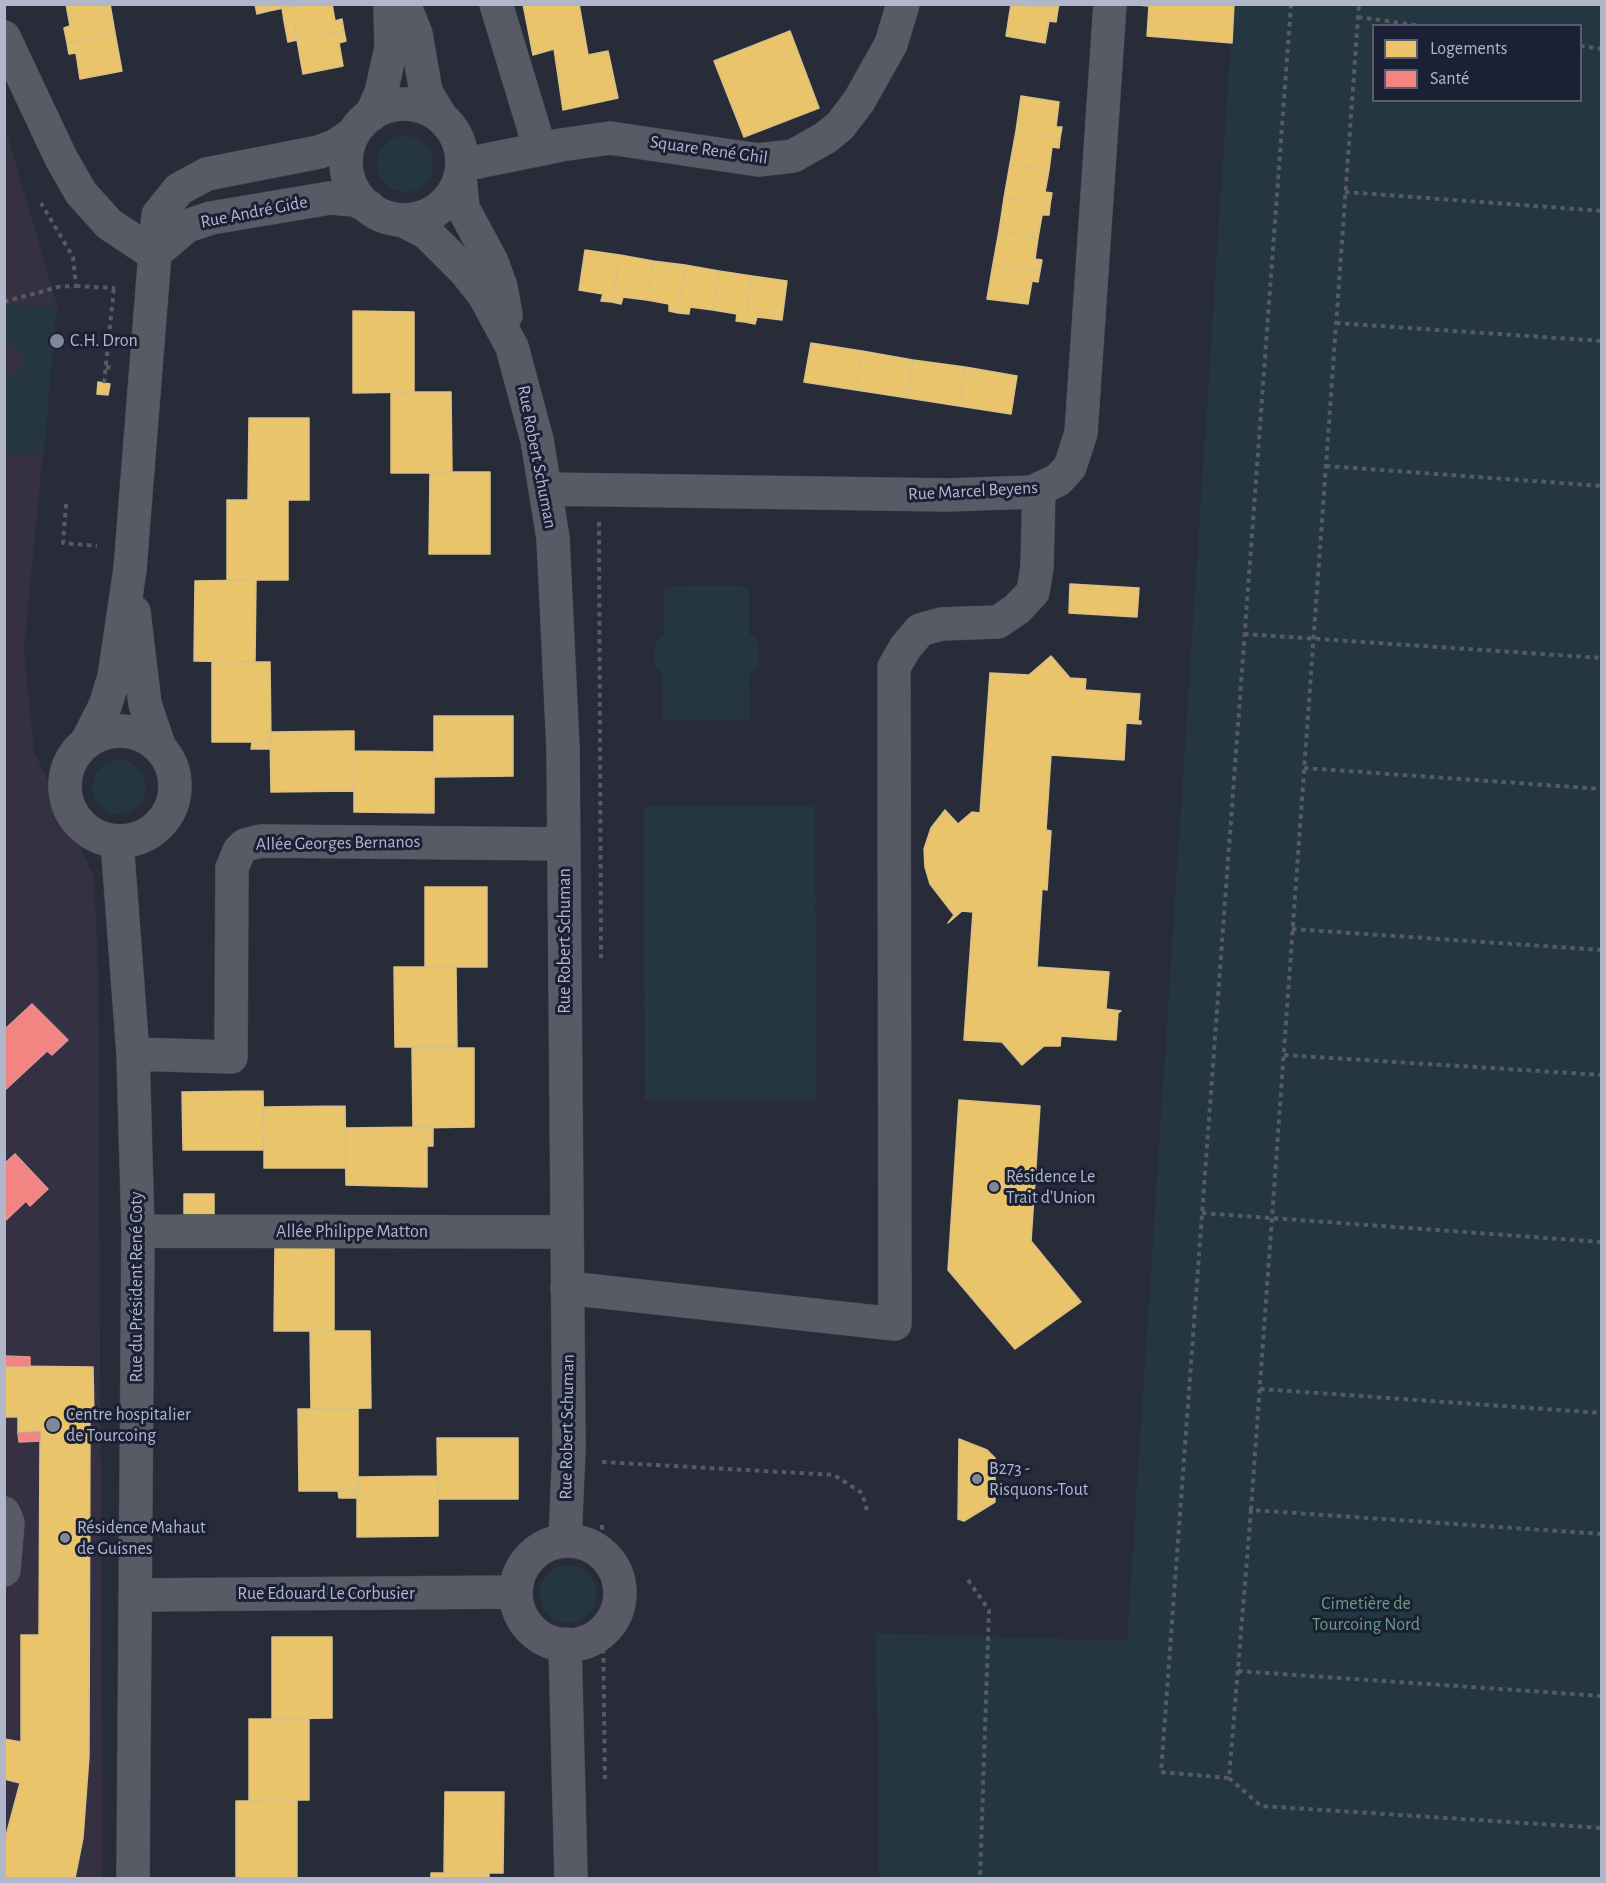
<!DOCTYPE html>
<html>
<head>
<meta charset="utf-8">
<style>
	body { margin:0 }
	#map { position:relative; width:1606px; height:1883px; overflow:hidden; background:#282c39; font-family:"Alegreya Sans",sans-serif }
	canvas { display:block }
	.frame { position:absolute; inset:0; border:6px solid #b1b6cb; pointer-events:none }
	.legend { position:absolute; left:1372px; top:24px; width:210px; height:78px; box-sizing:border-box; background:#1b2034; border:2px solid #575c70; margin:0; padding:8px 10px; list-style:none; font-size:18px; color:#b1b6cb }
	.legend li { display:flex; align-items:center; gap:12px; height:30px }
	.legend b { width:30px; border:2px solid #575c70 }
</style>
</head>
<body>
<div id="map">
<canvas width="1606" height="1883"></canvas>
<div class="frame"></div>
<ul class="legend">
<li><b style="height:16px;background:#e9c46a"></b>Logements</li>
<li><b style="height:16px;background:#f28482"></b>Santé</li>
</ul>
</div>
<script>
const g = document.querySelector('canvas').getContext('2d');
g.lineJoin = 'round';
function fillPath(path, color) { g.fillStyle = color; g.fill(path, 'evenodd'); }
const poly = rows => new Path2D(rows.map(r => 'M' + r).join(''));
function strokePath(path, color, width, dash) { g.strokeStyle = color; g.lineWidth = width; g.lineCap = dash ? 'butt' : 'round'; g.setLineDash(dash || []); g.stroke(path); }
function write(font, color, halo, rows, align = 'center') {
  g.font = font + ' "Alegreya Sans",sans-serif'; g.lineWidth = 6; g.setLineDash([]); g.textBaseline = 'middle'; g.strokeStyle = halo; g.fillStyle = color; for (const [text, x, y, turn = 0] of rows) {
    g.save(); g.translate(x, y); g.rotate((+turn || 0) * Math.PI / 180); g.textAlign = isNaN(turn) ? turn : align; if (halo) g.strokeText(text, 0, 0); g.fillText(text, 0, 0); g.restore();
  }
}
fillPath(poly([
	[4,124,57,305,24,649,34,752,94,876,98,972,103,1878,5,1878]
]), '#353142');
fillPath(poly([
	[1233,5,1601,5,1601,1878,879,1878,876,1633,1127,1641],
	[1374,26,1580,26,1580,100,1374,100],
	'377 164a28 28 0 1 1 56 0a28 28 0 1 1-56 0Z',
	[11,304,56,308,44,453,5,453,5,375,26,368,18,346,5,349,5,309],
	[736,585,749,588,749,633,758,641,759,665,749,675,750,721,663,720,663,675,654,665,655,644,664,635,663,590,677,586],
	'92 787a27 27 0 1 1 54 0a27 27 0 1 1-54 0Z',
	[815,805,816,1100,645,1100,644,806],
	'539 1594a29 29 0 1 1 58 0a29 29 0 1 1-58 0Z'
]), '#243640');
const homes = poly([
	[66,4,110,4,115,33,67,43,64,28,70,26,66,4],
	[255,4,268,4,269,11,257,14,255,4],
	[268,4,302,4,269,11,268,4],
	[302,4,332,4,335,21,342,19,344,31,297,40,294,19,284,21,282,8,302,4],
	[523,4,579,4,588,55,608,51,618,98,563,110,554,49,533,55,523,4],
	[1011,4,1058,9,1056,22,1049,21,1045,43,1006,36,1011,4],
	[1030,4,1059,4,1058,9,1030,4],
	[1234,4,1232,43,1147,36,1149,6,1137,5,1234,4],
	[294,19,297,40,288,42,284,21,294,19],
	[344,31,346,41,339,43,343,66,303,74,297,40,344,31],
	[790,31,819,108,744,137,714,61,790,31],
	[115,33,122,71,80,79,76,53,69,54,67,43,115,33],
	[1021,96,1059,102,1056,127,1062,127,1060,138,1016,131,1021,96],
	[1016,131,1060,138,1059,148,1052,147,1049,170,1010,164,1016,131],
	[1010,164,1049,170,1045,192,1052,193,1050,205,1004,198,1010,164],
	[1004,198,1050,205,1049,215,1042,215,1038,238,999,231,1004,198],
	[999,231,1038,238,1035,259,1042,260,1040,271,993,264,999,231],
	[585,250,620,255,612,302,601,301,603,294,579,290,585,250],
	[620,255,653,261,647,300,623,297,621,304,612,302,620,255],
	[653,261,685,265,678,313,669,311,669,304,647,300,653,261],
	[993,264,1040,271,1038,282,1032,281,1028,304,987,299,993,264],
	[685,265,719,271,713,310,690,307,689,314,678,313,685,265],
	[719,271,752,276,745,322,736,321,737,314,713,310,719,271],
	[752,276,787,281,782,320,757,317,755,324,745,322,752,276],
	[353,311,414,312,414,392,353,393,353,311],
	[811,343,862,351,856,390,804,382,811,343],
	[862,351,913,360,908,398,856,390,862,351],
	[913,360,965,367,959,406,908,398,913,360],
	[965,367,1017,376,1011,414,959,406,965,367],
	[98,382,110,384,108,395,97,394,98,382],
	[391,392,451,392,452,473,391,473,391,392],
	[249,418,309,418,309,500,248,500,249,418],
	[430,472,490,472,490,554,429,554,430,472],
	[227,500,288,500,288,580,227,580,227,500],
	[256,580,255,662,194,661,195,581,256,580],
	[1070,584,1139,588,1137,617,1069,613,1070,584],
	[1051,656,1070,678,1086,679,1085,690,1140,694,1138,721,1141,721,1141,724,1126,723,1124,760,1051,755,1046,830,1051,831,1047,890,1042,889,1037,967,1109,972,1106,1009,1121,1011,1118,1013,1116,1040,1061,1036,1060,1046,1044,1046,1022,1065,1002,1042,964,1040,973,912,962,911,948,923,954,915,930,884,925,867,924,849,931,828,945,810,958,824,972,812,980,813,990,673,1029,675,1051,656],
	[212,662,270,662,271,742,212,742,212,662],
	[434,716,513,716,513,776,434,777,434,716],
	[354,731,354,791,271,792,270,732,354,731],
	[252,742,271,742,271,749,251,749,252,742],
	[354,751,434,752,434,813,354,812,354,751],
	[425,887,487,887,487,967,425,967,425,887],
	[394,967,456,967,457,1047,395,1047,394,967],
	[412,1048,474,1048,474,1127,413,1128,412,1048],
	[263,1091,264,1150,183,1150,182,1092,263,1091],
	[959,1100,1040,1106,1031,1241,1081,1302,1015,1349,948,1270,959,1100],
	[345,1106,346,1168,264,1168,264,1107,345,1106],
	[427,1127,433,1127,433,1146,427,1146,427,1127],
	[427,1127,427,1187,346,1185,345,1128,427,1127],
	[184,1194,214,1194,214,1214,184,1214,184,1194],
	[275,1247,334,1248,334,1331,274,1331,275,1247],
	[310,1331,370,1331,371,1408,311,1409,310,1331],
	[4,1366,93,1367,94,1419,90,1419,89,1756,83,1838,75,1878,4,1878,4,1843,20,1783,4,1779,4,1739,21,1742,21,1635,39,1635,40,1441,40,1432,18,1433,18,1417,4,1417,4,1366],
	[298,1409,358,1409,358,1491,299,1491,298,1409],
	[437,1438,518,1438,518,1499,438,1499,437,1438],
	[959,1439,987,1450,995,1458,995,1502,964,1521,958,1519,959,1439],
	[438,1476,438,1536,357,1537,357,1477,438,1476],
	[338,1491,358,1491,358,1498,339,1498,338,1491],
	[272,1637,332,1637,332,1718,272,1719,272,1637],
	[249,1719,309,1719,309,1800,249,1800,249,1719],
	[445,1792,504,1792,503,1873,444,1873,445,1792],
	[297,1800,297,1878,236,1878,236,1801,297,1800],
	[431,1873,489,1873,489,1878,431,1878,431,1873]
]);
fillPath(homes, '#e9c46a');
strokePath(homes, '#d8c087', 1.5);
const health = poly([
	[32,1004,68,1040,52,1055,47,1051,4,1091,4,1030,32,1004],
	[15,1154,48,1189,30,1206,26,1201,4,1222,4,1164,15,1154],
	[4,1356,30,1357,30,1366,4,1366,4,1356],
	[40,1432,40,1441,19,1442,18,1433,40,1432]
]);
fillPath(health, '#f28482');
strokePath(health, '#de9398', 1.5);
const minor = poly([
	[404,4,416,34,426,92,441,117],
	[496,4,540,149],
	[4,37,61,158,81,193,109,224,154,254],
	'346 162a58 58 0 1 1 116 0a58 58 0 1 1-116 0Z',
	[371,115,381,93,391,48,390,4],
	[462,165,561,145,610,138,758,160,793,156,825,138,840,126,859,101,891,44,903,4],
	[460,178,463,208,492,262,501,287,506,315],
	[402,220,427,233,465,271,484,295,512,347,537,440,553,538,563,748,569,1448,565,1541],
	[154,254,187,226,211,218,330,198,355,200,369,207],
	[546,489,948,495,1032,492,1058,480,1070,467,1081,433,1110,4],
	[134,612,145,704,160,748],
	'65 786a55 55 0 1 1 110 0a55 55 0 1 1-110 0Z',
	[86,743,105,706,114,677,130,569,158,215,179,189,207,174,319,152,335,146,354,133],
	[117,841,133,1054,138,1231,133,1878],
	[133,1054,231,1057,232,868,239,851,245,845,261,841,564,844],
	[138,1231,567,1232],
	[567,1288,895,1324,894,667,905,648,920,630,941,624,998,622,1017,609,1033,592,1037,567,1039,489],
	[4,1513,8,1523,4,1570],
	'516 1593a52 52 0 1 1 104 0a52 52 0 1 1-104 0Z',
	[136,1595,516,1592],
	[565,1644,571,1878]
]);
strokePath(minor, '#454852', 34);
strokePath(poly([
	[1291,4,1161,1772,1229,1778,1251,1510,1602,1534],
	[1358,17,1422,26],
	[1580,46,1602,49],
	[1345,192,1602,211],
	[76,286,115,288],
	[4,302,58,287,76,286,73,257,41,203],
	[1336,323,1602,341],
	[106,367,114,368],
	[104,383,114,288],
	[1326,466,1602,486],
	[66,504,63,543,97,546],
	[599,522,601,958],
	[1244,634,1602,658],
	[1304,768,1602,789],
	[1292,929,1602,950],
	[1284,1055,1602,1075],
	[1202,1213,1602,1242],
	[1260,1389,1602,1413],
	[602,1462,834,1475,862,1493,868,1514],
	[1251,1510,1359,4],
	[602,1525,603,1555],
	[968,1580,989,1610,980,1878],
	[603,1631,605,1779],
	[1238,1671,1602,1696],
	[1229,1778,1261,1806,1602,1828]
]), '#565a63', 4, [4.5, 4.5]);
strokePath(minor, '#585b66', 33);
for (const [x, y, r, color] of [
	[57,341,8,"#818698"],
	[994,1187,6,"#818698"],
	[53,1425,8,"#818698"],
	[977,1479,6,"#818698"],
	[65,1538,6,"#818698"]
]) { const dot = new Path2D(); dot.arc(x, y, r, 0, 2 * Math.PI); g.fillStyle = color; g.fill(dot); strokePath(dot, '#1b2034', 2); }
write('18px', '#b1b6cb', '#1b2034', [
	["Square René Ghil",709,150,8],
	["Rue André Gide",254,212,-11],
	["Rue Robert Schuman",537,457,79],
	["Rue Marcel Beyens",973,491,-3],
	["Allée Georges Bernanos",338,843,-1],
	["Rue Robert Schuman",565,941,-90],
	["Allée Philippe Matton",352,1232],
	["Rue du Président René Coty",137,1287,-90],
	["Rue Robert Schuman",567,1427,-89],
	["Rue Edouard Le Corbusier",326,1594]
]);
write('18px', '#b1b6cb', '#1b2034', [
	["C.H. Dron",70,341],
	["Résidence Le",1006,1177],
	["Trait d’Union",1006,1198],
	["Centre hospitalier",66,1415],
	["de Tourcoing",66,1436],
	["B273 -",989,1469],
	["Risquons-Tout",989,1490],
	["Résidence Mahaut",77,1528],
	["de Guisnes",77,1549]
], 'left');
write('18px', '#669e7e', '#1b2034', [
	["Cimetière de",1366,1604],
	["Tourcoing Nord",1366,1625]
]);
</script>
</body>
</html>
